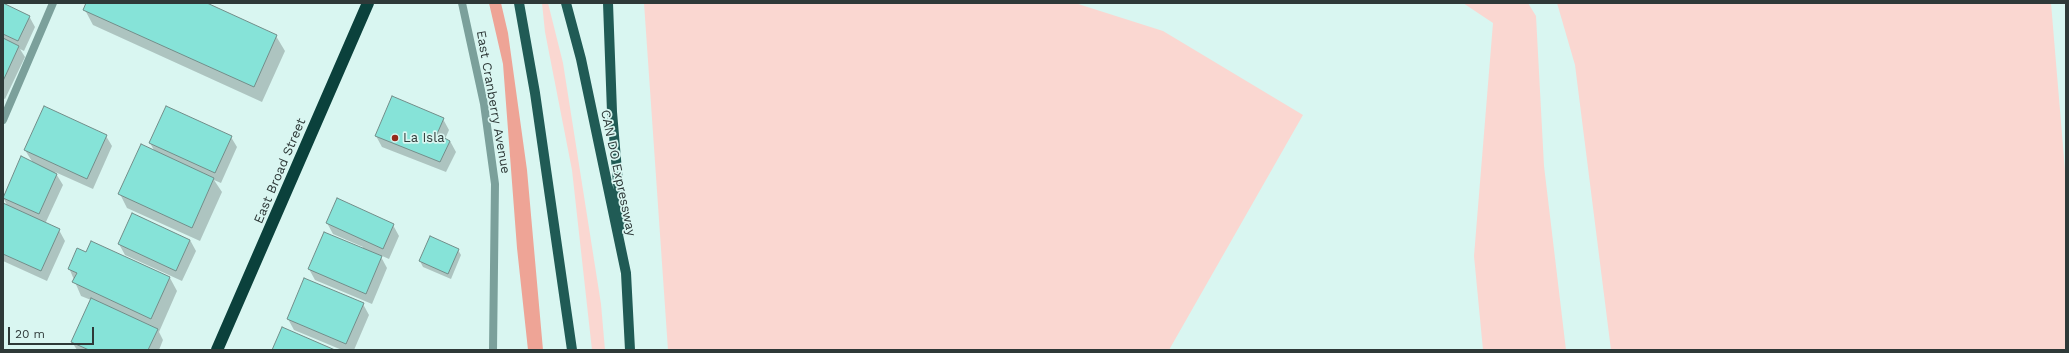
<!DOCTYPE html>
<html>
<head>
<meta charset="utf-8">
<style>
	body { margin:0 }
	#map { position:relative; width:2069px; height:353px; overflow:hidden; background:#d9f6f1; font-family:"Work Sans",sans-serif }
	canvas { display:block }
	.frame { position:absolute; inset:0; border:4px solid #2e3938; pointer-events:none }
	.scale { position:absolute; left:8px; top:327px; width:86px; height:18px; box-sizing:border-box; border:2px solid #2e3938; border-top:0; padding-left:5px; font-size:12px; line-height:14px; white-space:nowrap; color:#2e3938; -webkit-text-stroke:3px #d9f6f1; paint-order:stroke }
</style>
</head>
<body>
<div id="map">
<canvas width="2069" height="353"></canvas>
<div class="frame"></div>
<div class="scale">20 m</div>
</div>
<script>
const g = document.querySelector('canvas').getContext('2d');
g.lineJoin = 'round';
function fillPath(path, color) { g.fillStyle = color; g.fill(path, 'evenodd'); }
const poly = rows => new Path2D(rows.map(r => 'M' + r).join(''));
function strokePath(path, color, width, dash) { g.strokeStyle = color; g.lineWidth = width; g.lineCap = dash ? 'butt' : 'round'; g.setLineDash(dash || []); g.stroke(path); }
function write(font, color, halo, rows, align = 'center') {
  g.font = font + ' "Work Sans",sans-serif'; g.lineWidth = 3.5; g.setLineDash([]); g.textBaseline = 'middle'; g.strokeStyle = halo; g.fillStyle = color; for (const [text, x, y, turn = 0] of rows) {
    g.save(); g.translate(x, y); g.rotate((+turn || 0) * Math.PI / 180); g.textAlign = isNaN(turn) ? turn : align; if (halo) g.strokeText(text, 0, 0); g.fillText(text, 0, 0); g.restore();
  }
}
fillPath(poly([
	[542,3,548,3,563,63,601,304,605,350,592,350,572,170,545,32],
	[644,3,1075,3,1163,31,1303,115,1169,350,668,350],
	[1463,3,1528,3,1536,16,1544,166,1566,350,1483,350,1474,256,1493,23],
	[1557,3,2051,3,2066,182,2066,350,1611,350,1575,65]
]), '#fad7d1');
fillPath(poly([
	[489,3,501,3,508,33,527,170,543,350,528,350,517,248,503,64]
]), '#eea496');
fillPath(poly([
	[88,3,204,3,276,36,285,51,262,102,93,25,85,10],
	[3,4,29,16,35,27,24,51,20,49,25,57,5,99,3,98],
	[443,119,449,130,445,139,450,141,456,152,446,172,382,147,376,136],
	[106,136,112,146,93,189,55,172,63,185,45,224,59,230,65,241,47,281,3,261,3,204,8,207,3,197,21,158,33,163,25,150],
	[231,137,237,147,221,183,214,180,222,192,200,241,127,208,120,194,155,152,150,143],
	[327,223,393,225,399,236,389,259,380,255,387,268,372,304,315,280,309,269,324,233,362,249,363,247,333,234],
	[190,240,196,251,182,281,125,255,119,244],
	[458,250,461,255,451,279,423,267,420,261],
	[87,253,170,278,177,291,159,332,163,340,159,350,77,350,72,342,91,300,81,296,69,268],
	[363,304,369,315,354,350,342,350,294,330,288,319]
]), '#0003');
const building = poly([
	[3,3,30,16,18,41,3,34,3,3],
	[86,3,207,3,277,35,254,87,83,10,86,3],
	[3,38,19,46,3,81,3,38],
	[392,96,444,118,437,134,450,141,440,162,375,136,392,96],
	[44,106,107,135,87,179,24,150,44,106],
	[166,106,232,136,215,173,149,143,166,106],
	[141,144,214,178,192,228,118,194,141,144],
	[21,156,57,174,39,214,3,198,21,156],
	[337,198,394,224,383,249,326,223,337,198],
	[3,203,60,229,41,271,3,254,3,203],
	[132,213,190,240,176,271,118,244,132,213],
	[324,232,382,256,366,294,308,269,324,232],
	[430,236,459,249,448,274,419,261,430,236],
	[91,241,170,277,151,319,72,282,77,273,68,269,77,248,86,252,91,241],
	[304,278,364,303,346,344,287,319,304,278],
	[91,298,158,329,148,350,89,350,71,342,91,298],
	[282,327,335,350,272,350,282,327]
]);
fillPath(building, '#86e3d8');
strokePath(building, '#728d89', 1);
strokePath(poly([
	[3,120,53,3]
]), '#7ba09b', 8);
strokePath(poly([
	[462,3,484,104,495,184,493,350]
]), '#7ba09b', 8);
strokePath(poly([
	[519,3,535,93,572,350],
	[566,3,581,59,626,273,630,350],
	[608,3,612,112,622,230]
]), '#205b55', 10);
strokePath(poly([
	[217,350,368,3]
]), '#0b413c', 12);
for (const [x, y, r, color] of [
	[395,138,4,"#952b1c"]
]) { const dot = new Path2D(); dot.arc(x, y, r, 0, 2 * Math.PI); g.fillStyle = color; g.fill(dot); strokePath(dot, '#d9f6f1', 1.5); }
write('13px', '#2e3938', '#d9f6f1', [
	["East Cranberry Avenue",493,102,80],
	["East Broad Street",280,171,-67],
	["CAN DO Expressway",618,173,78]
]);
write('13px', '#2e3938', '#d9f6f1', [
	["La Isla",403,138]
], 'left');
</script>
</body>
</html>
